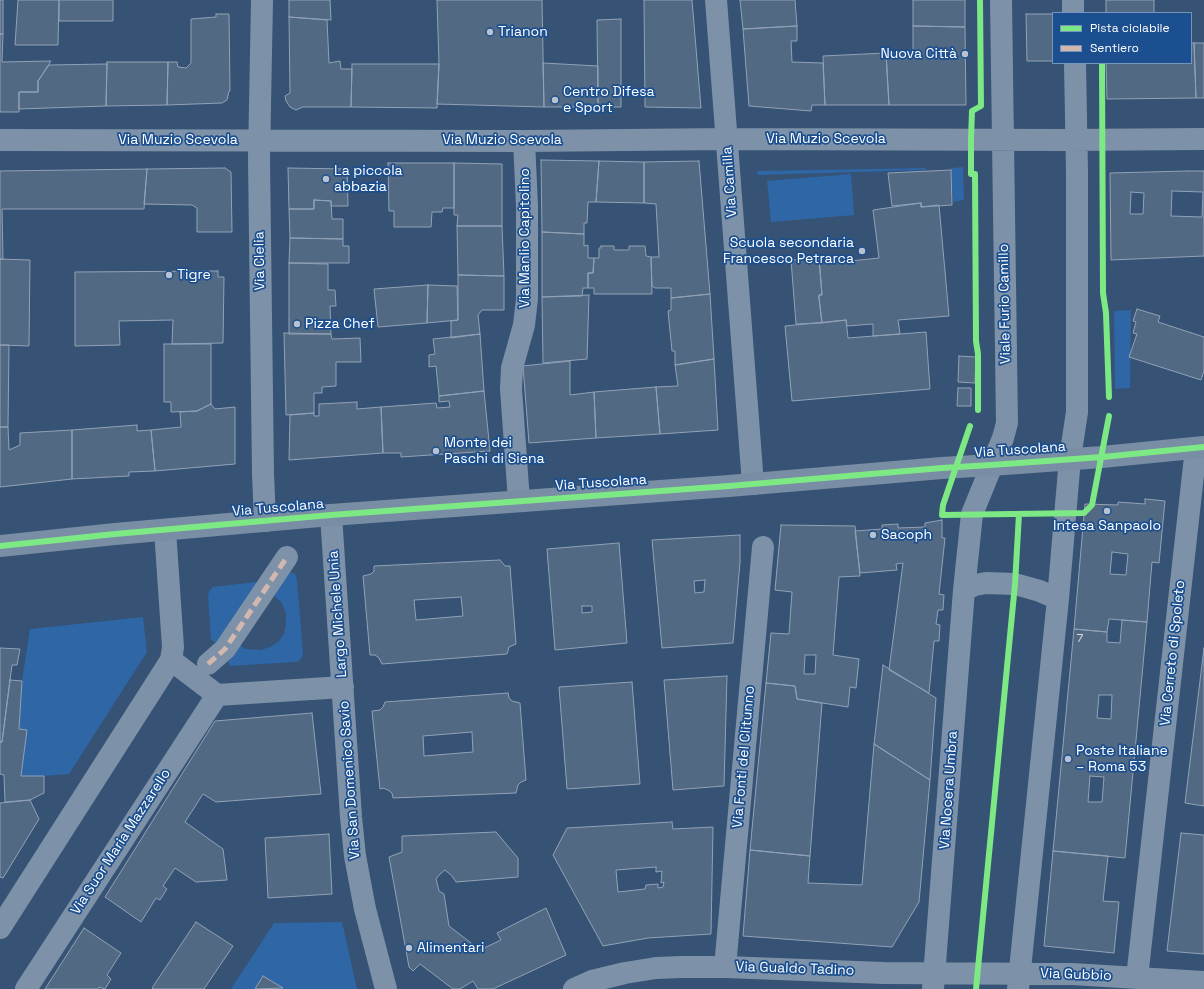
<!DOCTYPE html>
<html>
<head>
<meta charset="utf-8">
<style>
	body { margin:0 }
	#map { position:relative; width:1204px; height:989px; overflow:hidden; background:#365274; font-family:"Space Grotesk",sans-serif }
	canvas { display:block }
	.legend { position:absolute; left:1052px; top:12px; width:140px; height:52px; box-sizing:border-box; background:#1b4f8f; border:1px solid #7695bc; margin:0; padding:5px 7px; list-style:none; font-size:12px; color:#fff }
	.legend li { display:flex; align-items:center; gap:8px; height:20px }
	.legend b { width:20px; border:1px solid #7695bc }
</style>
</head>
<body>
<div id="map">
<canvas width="1204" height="989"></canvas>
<ul class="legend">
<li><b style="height:5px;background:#7ce984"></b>Pista ciclabile</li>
<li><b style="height:5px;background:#d1b7ad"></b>Sentiero</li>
</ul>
</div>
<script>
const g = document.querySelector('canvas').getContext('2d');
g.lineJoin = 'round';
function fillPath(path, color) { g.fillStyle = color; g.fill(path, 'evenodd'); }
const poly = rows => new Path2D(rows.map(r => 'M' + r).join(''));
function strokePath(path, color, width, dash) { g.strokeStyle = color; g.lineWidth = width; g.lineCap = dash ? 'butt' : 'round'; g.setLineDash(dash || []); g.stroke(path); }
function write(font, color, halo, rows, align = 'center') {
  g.font = font + ' "Space Grotesk",sans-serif'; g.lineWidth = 3.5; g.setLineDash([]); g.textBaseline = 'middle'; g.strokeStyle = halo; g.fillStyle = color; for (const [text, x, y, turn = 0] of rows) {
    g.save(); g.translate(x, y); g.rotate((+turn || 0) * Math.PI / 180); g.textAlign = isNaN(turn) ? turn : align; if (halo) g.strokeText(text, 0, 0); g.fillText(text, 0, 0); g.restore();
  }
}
fillPath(poly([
	[963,167,964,200,953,202,951,168],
	[926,168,926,170,757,175,757,171],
	[851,174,854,215,771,222,767,181],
	[1131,310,1130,388,1115,389,1114,311],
	[288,573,294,573,296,576,297,580,303,653,302,657,299,661,295,662,230,666,228,662,240,645,245,649,261,650,270,647,278,642,284,634,286,624,286,613,281,602,272,594],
	[256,582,258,583,218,642,214,642,211,639,208,597,209,591,213,587],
	[143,617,147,652,69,774,44,776,21,776,27,730,19,729,22,681,30,629],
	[342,922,357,989,231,989,274,923]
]), '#2f66a5');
const building = poly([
	[0,0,3,0,3,34,0,34,0,0],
	[18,0,59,0,58,45,15,45,18,0],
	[59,0,113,0,113,21,59,21,59,0],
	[289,0,330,0,331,20,289,17,289,0],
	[437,0,542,0,544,107,437,104,439,64,437,0],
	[644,0,692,0,701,108,645,107,644,0],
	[740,0,795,0,797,26,743,29,740,0],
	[913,0,965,0,965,27,913,26,913,0],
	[1106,0,1154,0,1154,13,1106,13,1106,0],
	[216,14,229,14,230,91,229,91,227,100,222,103,167,105,168,62,177,62,178,67,186,68,191,63,191,19,216,17,216,14],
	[1026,14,1053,14,1053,61,1027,61,1026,14],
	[289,17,327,20,329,63,340,61,341,69,352,69,351,107,303,107,296,110,290,107,286,101,285,96,290,93,289,17],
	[621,19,621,107,598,107,597,20,621,19],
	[797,26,797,41,791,41,792,62,823,63,825,105,812,105,811,111,749,106,743,29,797,26],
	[913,26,965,27,966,105,889,105,886,53,913,52,913,26],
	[0,34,3,34,2,62,51,61,38,81,38,92,19,92,19,112,0,112,0,34],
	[1191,43,1194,43,1196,98,1107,99,1106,63,1191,63,1191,43],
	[1194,43,1204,43,1204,98,1196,98,1194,43],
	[886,53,889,105,825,105,823,56,886,53],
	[107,62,168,62,167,105,106,106,107,62],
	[543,63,598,66,598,107,544,107,543,63],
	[107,64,106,106,19,109,19,92,38,92,38,81,49,65,107,64],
	[352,64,439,64,437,108,351,107,352,64],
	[541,160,599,161,596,202,588,202,587,223,584,223,584,234,542,232,541,160],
	[599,161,644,162,644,203,596,202,599,161],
	[699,161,710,294,671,298,671,288,655,288,652,286,651,257,659,257,656,204,644,203,644,162,699,161],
	[388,163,454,163,454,208,443,208,442,212,432,212,431,227,394,227,394,211,389,211,388,163],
	[454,163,502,164,502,226,457,226,458,215,454,215,454,163],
	[225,168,231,172,232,232,197,232,197,208,192,205,144,204,147,169,225,168],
	[288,168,347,169,348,206,331,206,331,201,314,200,314,209,289,209,288,168],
	[147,169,144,209,2,209,3,259,0,259,0,171,147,169],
	[951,170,952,205,921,207,921,203,892,206,888,173,951,170],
	[1187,171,1204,171,1204,256,1111,260,1110,173,1187,171],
	[1172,191,1203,192,1202,217,1171,216,1172,191],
	[1131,192,1144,193,1143,214,1130,214,1131,192],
	[314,200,331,201,332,219,343,219,343,239,290,238,289,209,314,209,314,200],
	[921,203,921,207,939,205,949,316,898,320,900,334,873,336,873,324,847,326,846,320,822,323,819,298,819,295,822,295,819,258,840,257,841,262,879,258,873,210,921,203],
	[457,226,502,226,504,276,458,275,457,226],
	[542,232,584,234,584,246,588,245,588,258,594,258,593,273,588,273,588,288,583,288,582,296,542,297,542,232],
	[290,238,343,239,343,246,349,246,349,263,289,263,290,238],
	[601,246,614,246,614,250,629,250,629,246,645,246,646,256,651,257,652,294,594,294,594,288,588,288,588,273,593,273,594,258,599,258,599,248,601,248,601,246],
	[819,258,822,295,819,295,819,298,822,323,796,324,791,260,819,258],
	[0,259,30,260,29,346,0,345,0,259],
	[289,263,328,264,328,290,335,290,336,306,330,306,331,334,289,334,289,263],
	[218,271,218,277,224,277,223,343,172,344,173,320,119,321,120,345,75,346,75,272,218,271],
	[458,275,504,276,504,310,482,310,478,315,480,334,451,338,451,321,458,320,458,275],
	[428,285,457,286,458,320,427,323,428,285],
	[428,285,427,323,378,327,374,289,428,285],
	[710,294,714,359,675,365,675,351,672,351,668,311,671,310,671,298,710,294],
	[589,295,587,359,543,363,542,297,589,295],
	[1137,309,1160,316,1158,322,1204,337,1204,371,1201,380,1129,357,1137,334,1133,333,1136,322,1133,321,1137,309],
	[846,320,848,338,926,332,930,389,792,401,785,326,846,320],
	[284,333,331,334,332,339,360,338,361,362,336,362,336,386,322,387,322,393,314,393,314,413,286,415,284,333],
	[480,334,484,391,439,396,436,366,429,367,429,355,435,354,433,339,480,334],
	[164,344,211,344,211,404,197,411,171,412,171,402,164,402,164,344],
	[0,345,9,345,8,427,0,427,0,345],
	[959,356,976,357,975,383,958,382,959,356],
	[714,359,718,430,660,434,656,387,678,386,675,365,714,359],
	[570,361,570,395,594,392,596,438,529,443,523,366,570,361],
	[656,387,660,434,596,438,594,392,656,387],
	[958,388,971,388,971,406,957,406,958,388],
	[484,391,490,451,401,457,401,453,383,453,381,407,436,403,437,408,450,407,449,401,439,402,439,396,484,391],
	[357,402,357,409,381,407,383,453,289,460,290,415,314,413,314,416,319,416,319,404,357,402],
	[211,404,215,409,235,407,235,464,155,471,151,430,181,427,180,412,197,411,211,404],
	[137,425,137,431,151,430,155,471,129,472,129,476,72,479,72,430,137,425],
	[0,427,8,427,9,450,20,445,20,433,72,430,72,479,0,487,0,427],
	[1145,499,1165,501,1159,563,1152,562,1147,622,1109,619,1107,632,1074,629,1085,504,1118,505,1118,502,1145,504,1145,499],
	[1112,552,1128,554,1126,575,1110,574,1112,552],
	[942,520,942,538,945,538,939,594,944,595,943,610,938,610,936,624,940,625,939,641,934,641,929,693,889,670,903,563,896,564,897,570,860,573,855,531,882,529,882,525,898,524,898,528,925,527,925,523,942,520],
	[781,525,855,526,860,576,839,577,833,655,859,659,856,688,850,687,848,707,797,699,795,686,766,683,771,633,789,634,792,592,775,590,781,525],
	[805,655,816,655,815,674,804,674,805,655],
	[740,535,740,562,733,643,662,648,652,540,740,535],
	[705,580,704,592,695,593,694,581,705,580],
	[619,543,627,643,555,650,547,549,619,543],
	[582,606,592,606,592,612,582,613,582,606],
	[500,560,505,566,510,566,516,644,509,647,507,654,382,664,379,658,375,655,370,655,363,576,371,574,374,571,374,566,500,560],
	[461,597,463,616,416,620,414,600,461,597],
	[1122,620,1147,622,1125,858,1053,851,1074,629,1107,632,1107,642,1120,643,1122,620],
	[1099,695,1112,695,1111,719,1097,718,1099,695],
	[1090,776,1104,777,1102,802,1088,802,1090,776],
	[0,648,20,649,17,665,12,665,2,742,0,742,0,648],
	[1204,648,1204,806,1185,803,1204,648],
	[883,665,936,698,930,780,874,744,883,665],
	[727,676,724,786,673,790,664,680,727,676],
	[10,680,22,681,19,729,27,730,21,776,44,776,44,793,30,800,5,802,4,775,0,774,0,742,2,742,10,680],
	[632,682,640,784,567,789,559,687,632,682],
	[766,683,795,686,797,699,822,703,810,856,750,850,766,683],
	[508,693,509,698,512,701,520,703,526,780,521,782,518,785,516,793,393,798,392,793,388,790,383,788,380,789,372,711,380,710,383,707,385,702,508,693],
	[472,732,473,752,424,756,423,736,472,732],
	[312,713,321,794,216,802,203,794,185,822,223,849,227,880,196,882,175,868,163,886,167,889,160,900,156,898,141,922,105,897,215,721,312,713],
	[874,744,930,780,919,902,892,947,743,936,750,850,810,856,808,883,862,885,874,744],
	[30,800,39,819,3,878,0,877,0,803,30,800],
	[672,822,673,829,713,827,711,934,648,938,603,946,553,855,567,828,672,822],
	[656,867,656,872,662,871,661,883,664,882,663,887,658,888,658,884,646,885,645,889,618,892,616,870,656,867],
	[496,832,518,858,518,877,456,882,452,876,445,870,440,874,436,879,439,891,444,894,449,926,480,950,501,940,497,933,546,908,566,955,493,989,478,989,473,981,460,989,453,989,420,964,413,971,409,967,389,857,402,852,402,836,496,832],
	[1181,833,1204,835,1204,954,1167,951,1181,833],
	[329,834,332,894,268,898,265,838,329,834],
	[1053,851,1108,856,1103,901,1119,902,1114,953,1044,946,1053,851],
	[196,922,233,946,204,989,153,989,152,988,196,922],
	[84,928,121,953,107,975,111,979,105,989,99,987,98,989,45,989,84,928],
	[263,976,283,988,255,989,263,976]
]);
fillPath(building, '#526984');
strokePath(building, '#92a2b6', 1);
strokePath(poly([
	[262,0,259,159,263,474,265,521],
	[716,0,753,484],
	[1073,0,1073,13],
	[0,140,524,141,727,139,1066,140,1204,139],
	[519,501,511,389,512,368,524,325,527,299,527,206,524,141],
	[331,515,351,817,355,856,365,909,386,989],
	[165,530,173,647,171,660,217,695,343,687],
	[964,590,975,585,986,583,1015,584,1040,591,1058,599],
	[208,664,225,649,287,557],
	[0,928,171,660],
	[725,967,763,547],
	[1137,978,1196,448],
	[26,989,217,695],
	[574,989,592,981,625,973,656,968,681,967,725,967,884,973,1072,974,1204,982],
	[933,989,964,590,972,514,1003,438,1007,423,1001,0],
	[1018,989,1058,599,1070,458,1077,412,1077,173,1075,63]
]), '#7d92a8', 22);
strokePath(poly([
	[0,546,115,534,331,515,729,486,942,468,991,465,1102,457,1204,447]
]), '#798da4', 22);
strokePath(poly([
	[208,664,225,649,287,557]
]), '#d1b7ad', 5, [10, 5]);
strokePath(poly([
	[1102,63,1103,293,1106,313,1109,397],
	[978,410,978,354,976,341,975,174,971,174,971,139,972,111,981,106,980,0],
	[970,426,943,505,942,515,1084,513,1092,505,1109,416],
	[0,546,115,534,331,515,729,486,942,468,991,465,1102,457,1204,447],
	[976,989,1015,584,1019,514]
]), '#7ce984', 6);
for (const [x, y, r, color] of [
	[490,32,4,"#b9c2ce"],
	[965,54,4,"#b9c2ce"],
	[555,100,4,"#b9c2ce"],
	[326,179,4,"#b9c2ce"],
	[862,251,4,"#b9c2ce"],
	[169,275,4,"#b9c2ce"],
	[297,324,4,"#b9c2ce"],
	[436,451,4,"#b9c2ce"],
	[1107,511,4,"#b9c2ce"],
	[873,535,4,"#b9c2ce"],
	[1068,759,4,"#b9c2ce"],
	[409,948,4,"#b9c2ce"]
]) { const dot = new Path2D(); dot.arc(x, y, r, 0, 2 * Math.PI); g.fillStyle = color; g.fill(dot); strokePath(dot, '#1b4f8f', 1.5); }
write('12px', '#d4dae0', null, [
	["7",1080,639]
]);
write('14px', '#fff', '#1b4f8f', [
	["Trianon",498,32],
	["Nuova Città",957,54,"right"],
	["Centro Difesa",563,92],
	["e Sport",563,108],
	["La piccola",334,171],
	["abbazia",334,187],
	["Scuola secondaria",854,243,"right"],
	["Francesco Petrarca",854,259,"right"],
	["Tigre",177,275],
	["Pizza Chef",305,324],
	["Monte dei",444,443],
	["Paschi di Siena",444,459],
	["Intesa Sanpaolo",1107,526,"center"],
	["Sacoph",881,535],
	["Poste Italiane",1076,751],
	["– Roma 53",1076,767],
	["Alimentari",417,948]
], 'left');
write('14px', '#fff', '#1b4f8f', [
	["Via Muzio Scevola",826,139],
	["Via Muzio Scevola",178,140],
	["Via Muzio Scevola",502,140],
	["Via Camilla",730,182,-94],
	["Via Manlio Capitolino",525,238,-90],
	["Via Clelia",260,261,-91],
	["Viale Furio Camillo",1005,304,-91],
	["Via Tuscolana",1020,450,-4],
	["Via Tuscolana",601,483,-4],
	["Via Tuscolana",278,508,-5],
	["Largo Michele Unia",338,614,-94],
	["Via Cerreto di Spoleto",1173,653,-84],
	["Via Fonti del Clitunno",744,757,-85],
	["Via San Domenico Savio",350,780,-94],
	["Via Nocera Umbra",949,790,-86],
	["Via Suor Maria Mazzarello",121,842,-57],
	["Via Gualdo Tadino",795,969,2],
	["Via Gubbio",1076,975,2]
]);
</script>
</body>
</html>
